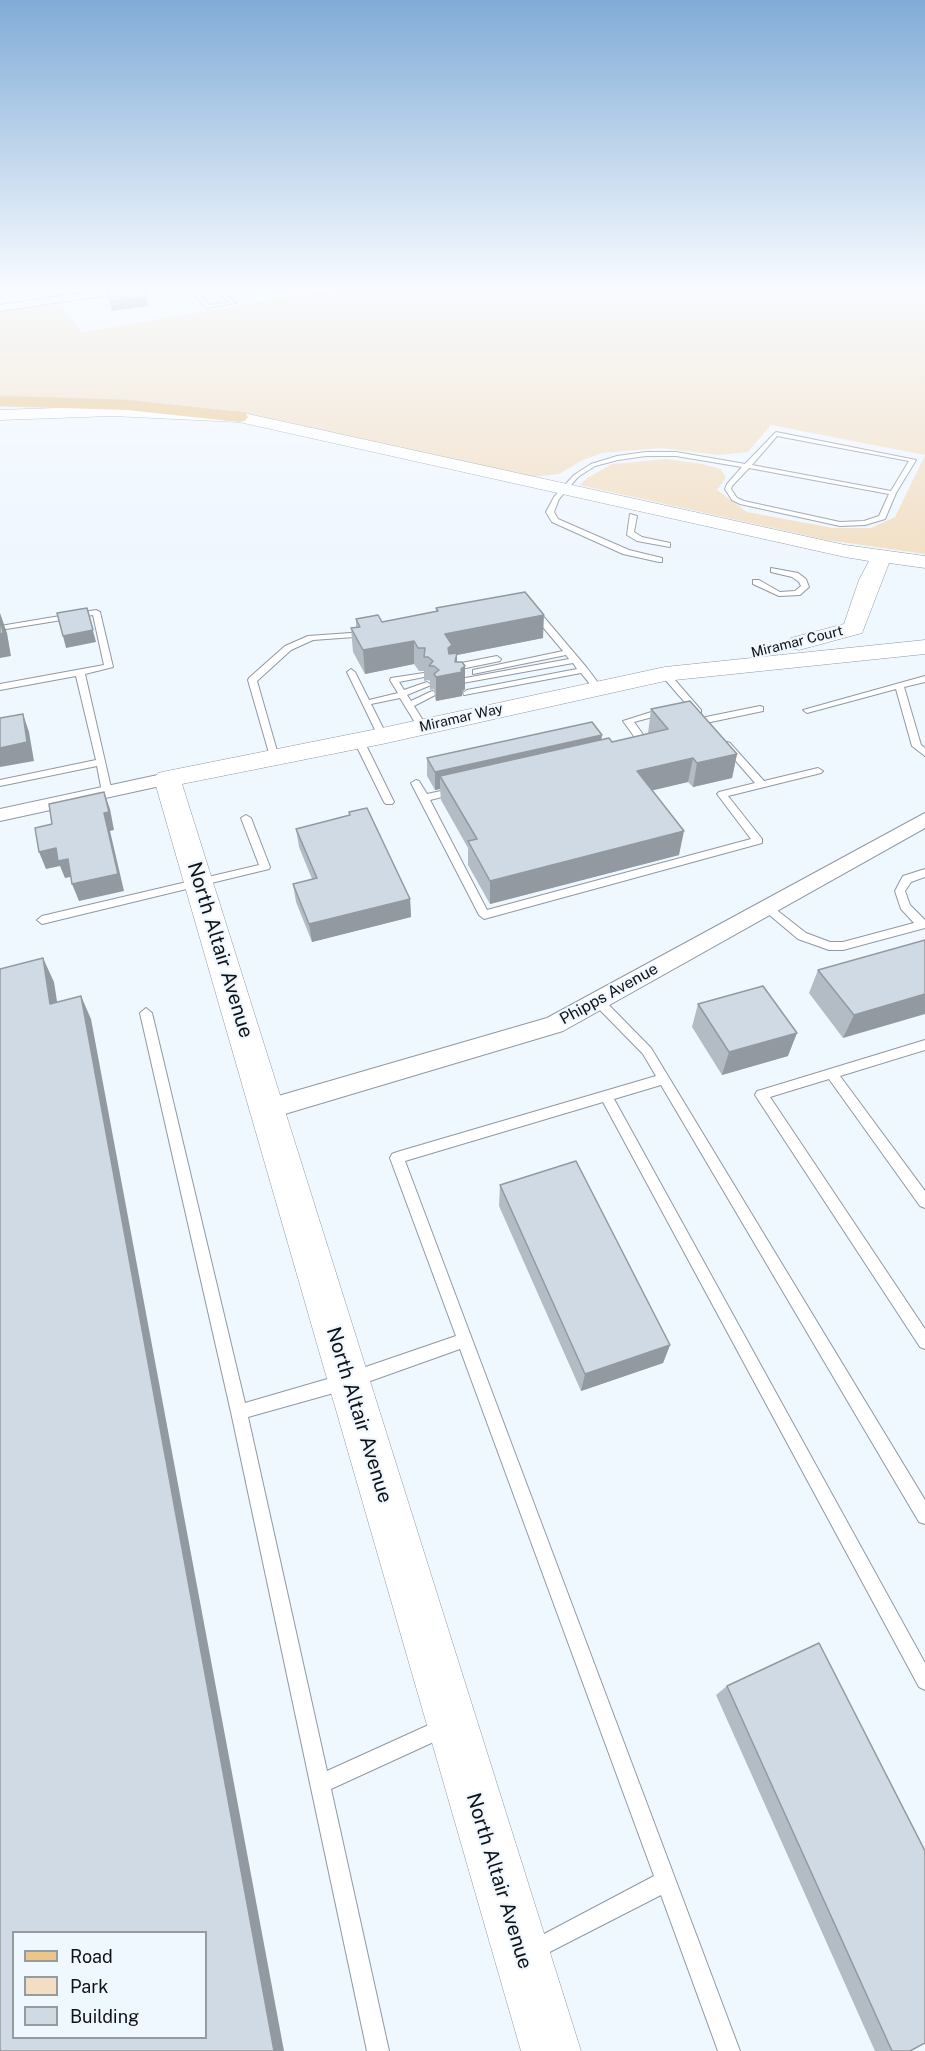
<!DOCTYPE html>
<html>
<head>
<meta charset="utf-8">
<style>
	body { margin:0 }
	#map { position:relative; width:925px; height:2051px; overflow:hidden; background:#eff7ff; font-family:"Public Sans",sans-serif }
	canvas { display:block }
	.legend { position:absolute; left:12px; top:1931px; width:195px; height:108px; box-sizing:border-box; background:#eff7ff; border:2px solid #959ba1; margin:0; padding:8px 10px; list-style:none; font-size:18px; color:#0f1215 }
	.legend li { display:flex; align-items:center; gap:12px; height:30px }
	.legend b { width:30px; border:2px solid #959ba1 }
</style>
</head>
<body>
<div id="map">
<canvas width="925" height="2051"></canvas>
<ul class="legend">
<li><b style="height:8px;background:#ebc68b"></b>Road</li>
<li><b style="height:16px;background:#f2dec3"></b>Park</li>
<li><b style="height:16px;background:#d0dae4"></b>Building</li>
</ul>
</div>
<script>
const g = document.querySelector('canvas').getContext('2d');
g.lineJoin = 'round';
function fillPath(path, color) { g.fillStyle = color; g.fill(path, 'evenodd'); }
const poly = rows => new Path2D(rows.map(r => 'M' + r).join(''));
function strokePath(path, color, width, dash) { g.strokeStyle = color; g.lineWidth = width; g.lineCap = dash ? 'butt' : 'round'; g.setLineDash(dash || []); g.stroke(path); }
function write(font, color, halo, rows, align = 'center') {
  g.font = font + ' "Public Sans",sans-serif'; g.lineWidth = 4.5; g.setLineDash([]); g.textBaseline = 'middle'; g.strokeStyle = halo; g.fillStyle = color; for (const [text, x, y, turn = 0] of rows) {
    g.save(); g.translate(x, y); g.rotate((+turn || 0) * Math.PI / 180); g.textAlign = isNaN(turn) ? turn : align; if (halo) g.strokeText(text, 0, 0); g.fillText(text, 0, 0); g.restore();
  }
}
fillPath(poly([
	[362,285,925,285,925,554,827,540,580,485,587,478,612,464,666,459,702,464,721,469,726,478,717,490,747,512,833,528,871,528,895,517,925,455,771,425,748,452,718,455,662,448,602,453,583,460,559,474,531,477,235,411,150,402,0,399,0,311,58,302,82,332]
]), '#f2dec3');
const lane = poly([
	[183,285,188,285,210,305,229,302,211,285,216,285,236,303,207,308,183,285],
	[776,432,916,460,896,493,885,519,865,525,840,526,740,504,732,500,725,489,727,484,742,467,676,456,646,456,618,460,595,466,578,477,559,499,554,512,558,519,629,550,662,558,662,562,659,562,623,554,552,522,546,512,554,497,574,475,591,464,617,456,646,452,676,452,745,464,776,432],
	[777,436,909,461,891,491,752,465,777,436],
	[749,468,889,494,879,516,864,521,840,522,744,501,737,498,731,489,732,486,749,468],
	[630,514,637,516,634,532,642,537,670,543,670,547,637,541,627,535,630,514],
	[771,568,798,573,806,579,809,587,800,595,779,596,753,584,753,580,759,580,780,592,795,591,801,586,799,582,792,577,771,572,771,568],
	[531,609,537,609,587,668,602,688,601,690,595,690,581,673,464,695,463,693,467,690,577,669,573,663,457,684,457,680,460,679,569,659,566,655,473,674,473,670,563,651,531,613,531,609],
	[96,610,100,612,113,667,85,674,112,792,107,795,102,792,97,766,0,786,0,780,96,760,76,676,0,690,0,684,104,665,93,615,0,630,0,626,96,610],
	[365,632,368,632,368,636,313,640,291,650,257,681,279,758,274,761,271,760,248,680,249,678,285,646,308,636,365,632],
	[497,656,501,659,500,661,451,671,447,668,451,665,497,656],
	[351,669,355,672,369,700,398,693,390,680,391,678,424,673,424,677,399,682,404,690,427,682,431,685,407,695,411,701,430,692,433,691,437,694,414,706,427,727,425,729,419,729,400,698,371,704,387,736,385,738,379,738,347,672,351,669],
	[665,671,668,672,701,710,701,714,695,714,662,676,661,674,665,671],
	[925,676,925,682,904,687,921,745,925,748,925,756,912,746,896,689,807,713,803,710,925,676],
	[760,706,763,707,763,711,706,723,701,720,706,717,760,706],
	[664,708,667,709,667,713,634,722,652,747,647,750,641,750,639,748,641,746,623,721,664,708],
	[359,738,364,741,394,802,392,804,386,804,384,802,354,741,359,738],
	[727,742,730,743,764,781,818,768,823,771,821,773,728,796,762,839,762,843,484,919,479,915,411,783,416,780,419,781,427,794,455,788,460,791,458,793,430,800,487,910,751,839,717,794,719,792,755,783,722,745,727,742],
	[246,815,251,818,270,867,269,869,42,924,37,920,42,916,259,865,241,818,246,815],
	[925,869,925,877,911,882,905,891,910,905,925,920,925,928,843,950,829,950,798,939,760,907,761,904,769,904,806,933,830,942,843,942,914,923,901,909,895,891,903,876,925,869],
	[598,997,602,998,651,1048,925,1500,925,1524,919,1522,661,1085,614,1099,925,1663,925,1690,919,1687,603,1102,405,1161,740,2051,718,2051,661,1895,534,1960,527,1957,524,1950,527,1943,654,1876,460,1349,348,1389,248,1417,327,1771,444,1718,451,1720,453,1727,451,1734,331,1789,389,2051,367,2051,231,1412,140,1013,146,1008,152,1013,245,1403,348,1373,456,1336,390,1158,392,1154,397,1152,656,1076,643,1054,594,1004,592,1001,598,997],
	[925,1040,925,1050,840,1076,925,1191,925,1208,920,1206,829,1079,770,1097,925,1329,925,1349,920,1347,755,1095,757,1091,761,1090,925,1040]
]);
const street = poly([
	[135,285,161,285,156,288,0,311,0,305,135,285],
	[167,773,174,775,177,779,174,783,0,821,0,809,167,773],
	[925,813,925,828,563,1031,268,1119,259,1116,255,1109,259,1102,268,1099,547,1018,925,813]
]);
const secondary = poly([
	[112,406,239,412,845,545,925,556,925,568,889,563,862,633,799,650,791,648,788,643,791,638,844,624,859,580,869,561,845,557,239,422,112,416,0,420,0,410,112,406],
	[925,640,925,654,665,681,382,744,182,784,581,2051,521,2051,154,779,158,773,167,771,382,728,665,667,925,640]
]);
const primary = poly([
	[0,396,127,400,239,412,245,413,248,417,245,421,239,422,127,410,0,406,0,396]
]);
strokePath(lane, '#9099a3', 2);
strokePath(street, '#9099a3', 2);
strokePath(secondary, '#9099a3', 1);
strokePath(primary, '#d4d4d5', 1);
fillPath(lane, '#fff');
fillPath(street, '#fff');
fillPath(secondary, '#fff');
fillPath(primary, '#ebc68b');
fillPath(poly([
	[436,608,543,638,457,655,457,662,465,666,465,689,462,692,462,696,436,701,435,698,434,689,430,690,430,681,428,680,424,681,424,671,419,671,414,664,365,674,353,652,351,628,356,627,356,619,382,622,436,612],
	[651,709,737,754,732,778,693,787,688,782,652,790,679,855,490,904,468,865,468,848,441,800,440,789,435,790,427,776,427,758,602,735,601,740,612,742,648,734],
	[349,812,410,899,411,917,312,942,296,902,293,884,312,879,299,847,296,829,349,816],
	[925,940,843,1038,809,993,818,970],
	[698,1004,788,1056,722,1075,692,1027],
	[500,1185,670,1345,663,1363,581,1391,499,1206],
	[727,1686,910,2051,875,2051,716,1695]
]), '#b3bbc4');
fillPath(poly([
	[108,285,124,285,108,287],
	[145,285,148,306,112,311,110,302],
	[87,608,96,642,66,648,63,636],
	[0,613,7,633,11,656,0,658],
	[544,615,543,638,457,655,457,673,465,666,465,689,462,692,462,696,436,701,436,677,445,658,445,634],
	[414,641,414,664,365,674,363,650],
	[23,714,29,732,34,761,0,767,0,748],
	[602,735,599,753,440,776,440,789,435,790,435,772],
	[737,754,732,778,693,787,697,763],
	[693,758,688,782,633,795,637,771],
	[104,792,110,809,114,830,110,831,124,891,79,901,72,884,104,813],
	[684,831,679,855,490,904,490,881],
	[56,848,68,859,75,876,65,878,60,866,46,869,39,852],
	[410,899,411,917,312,942,309,924],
	[43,958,54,982,61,1027,50,1004],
	[925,994,925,1014,843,1038,854,1015],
	[81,996,91,1019,284,2051,274,2051],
	[797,1033,788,1056,722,1075,729,1052],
	[670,1345,663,1363,581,1391,585,1374]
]), '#9299a0');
const building = poly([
	[127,285,145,285,146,297,110,302,108,288,127,285],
	[525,592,544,615,445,634,452,645,448,648,449,654,457,653,455,662,462,662,465,666,461,669,462,672,436,677,434,674,439,670,434,666,429,666,433,661,428,657,424,657,425,648,418,648,414,641,363,650,351,628,360,627,356,619,378,615,382,622,438,611,436,608,525,592],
	[87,608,93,630,63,636,57,613,87,608],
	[0,617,3,633,0,634,0,617],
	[690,701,737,754,697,763,693,758,637,771,684,831,490,881,468,841,477,839,440,776,609,738,612,742,668,729,651,709,690,701],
	[23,714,27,742,0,748,0,718,23,714],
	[592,722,602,735,435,772,427,758,592,722],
	[104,792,109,812,104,813,118,874,72,884,68,859,58,861,56,848,39,852,35,828,52,824,49,804,104,792],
	[367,808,410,899,309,924,293,884,317,878,296,829,350,815,349,812,367,808],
	[925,940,925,994,854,1015,818,970,925,940],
	[43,958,50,1004,81,996,274,2051,0,2051,0,969,43,958],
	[14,1932,206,1932,206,2037,14,2037,14,1932],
	[763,986,797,1033,729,1052,698,1004,763,986],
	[576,1161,670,1345,585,1374,500,1185,576,1161],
	[819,1643,925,1851,925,2043,910,2051,892,2051,727,1686,819,1643]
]);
fillPath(building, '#d0dae4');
strokePath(building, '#9299a0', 1.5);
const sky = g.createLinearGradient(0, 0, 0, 572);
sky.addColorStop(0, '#81acd7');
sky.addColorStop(0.5, '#f8fbff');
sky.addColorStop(1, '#f8fbff00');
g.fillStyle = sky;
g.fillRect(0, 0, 925, 572);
write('14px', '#0f1215', '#eff7ff', [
	["Miramar Court",797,642,-14],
	["Miramar Way",461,718,-13]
]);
write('16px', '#0f1215', '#eff7ff', [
	["Phipps Avenue",609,994,-29]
]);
write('20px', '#0f1215', '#eff7ff', [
	["North Altair Avenue",220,950,73],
	["North Altair Avenue",359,1415,73],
	["North Altair Avenue",499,1881,73]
]);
</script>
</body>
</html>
